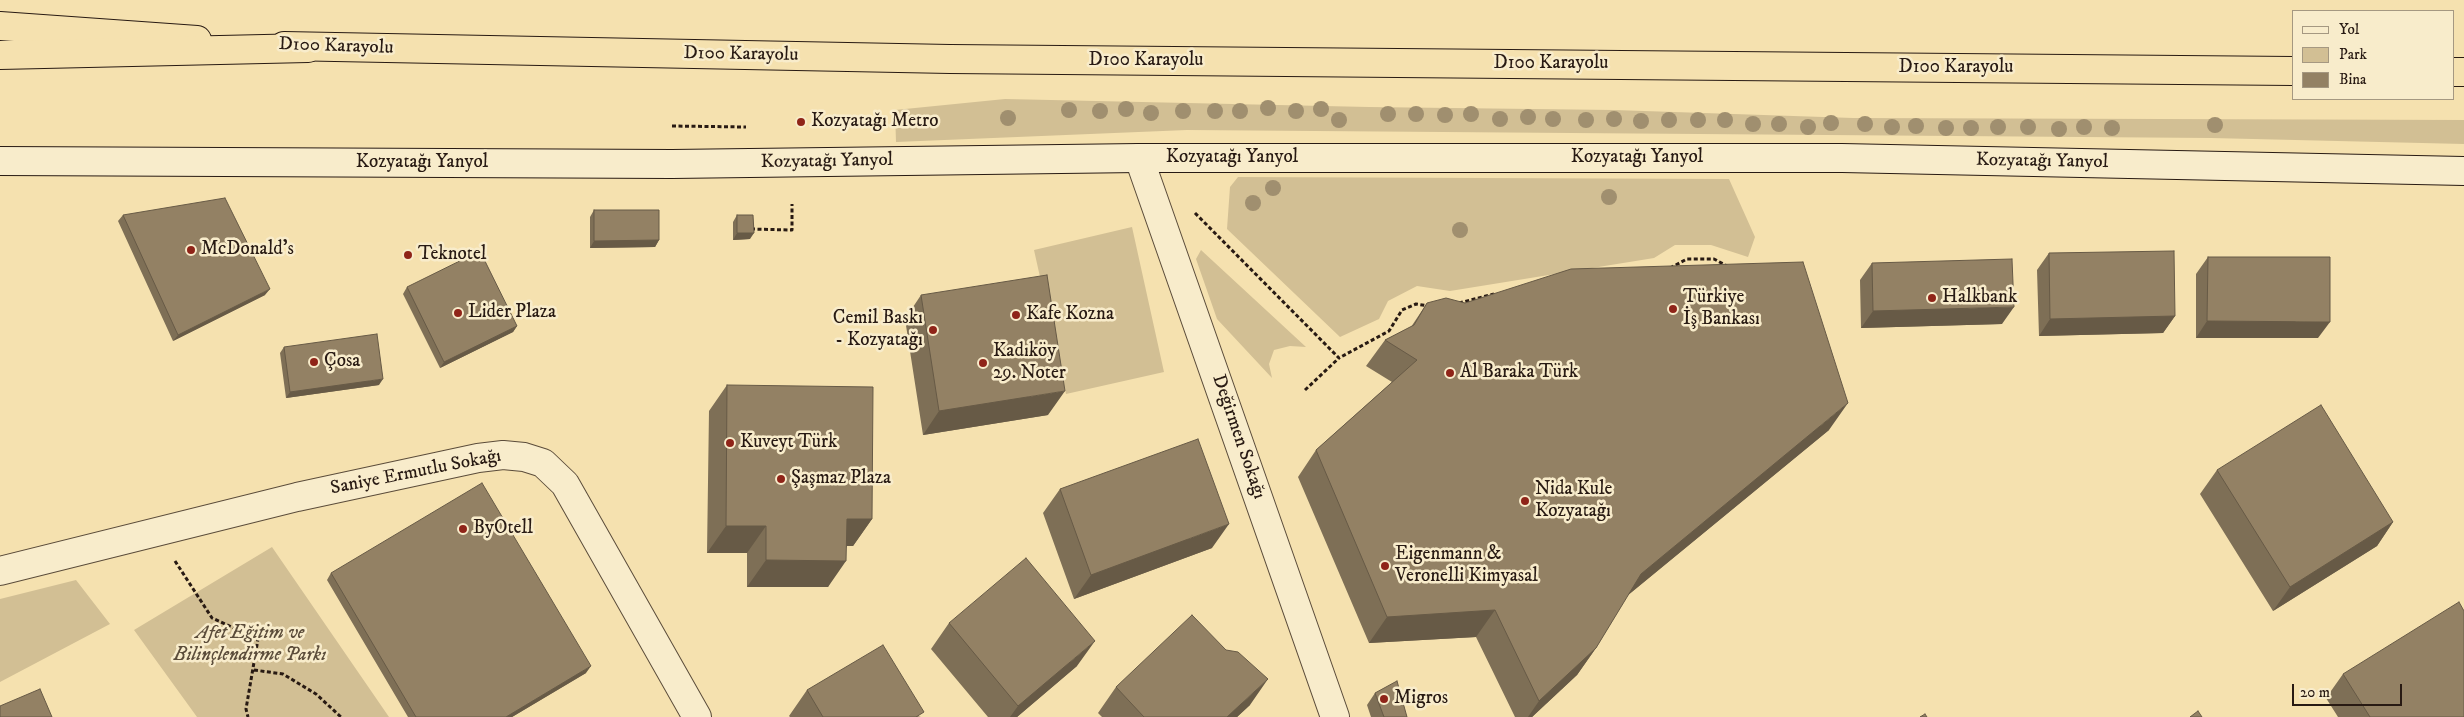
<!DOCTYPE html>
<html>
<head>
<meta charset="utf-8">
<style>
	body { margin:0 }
	#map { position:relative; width:2464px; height:717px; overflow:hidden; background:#f5e1af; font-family:"IM FELL DW Pica",serif }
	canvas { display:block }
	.legend { position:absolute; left:2292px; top:10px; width:162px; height:90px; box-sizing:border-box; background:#f8eccb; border:1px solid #a59881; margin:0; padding:6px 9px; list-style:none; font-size:15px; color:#281a13 }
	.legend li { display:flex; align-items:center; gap:10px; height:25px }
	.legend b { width:25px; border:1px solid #a59881 }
	.scale { position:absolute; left:2292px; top:684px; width:110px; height:22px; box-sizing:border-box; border:2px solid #281a13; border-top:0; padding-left:6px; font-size:15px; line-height:18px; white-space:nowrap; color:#281a13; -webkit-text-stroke:4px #f8eccb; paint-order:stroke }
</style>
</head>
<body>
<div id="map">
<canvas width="2464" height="717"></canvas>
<ul class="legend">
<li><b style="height:6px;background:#f8eccb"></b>Yol</li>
<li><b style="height:14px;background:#d2bf94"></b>Park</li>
<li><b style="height:14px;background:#938164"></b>Bina</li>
</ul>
<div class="scale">20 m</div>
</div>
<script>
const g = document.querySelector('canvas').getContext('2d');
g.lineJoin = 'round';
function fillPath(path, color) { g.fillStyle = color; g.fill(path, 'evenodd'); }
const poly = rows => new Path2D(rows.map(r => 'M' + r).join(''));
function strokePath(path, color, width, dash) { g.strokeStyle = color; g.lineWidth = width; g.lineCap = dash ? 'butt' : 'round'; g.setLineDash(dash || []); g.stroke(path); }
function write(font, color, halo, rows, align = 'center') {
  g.font = font + ' "IM FELL DW Pica",serif'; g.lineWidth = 5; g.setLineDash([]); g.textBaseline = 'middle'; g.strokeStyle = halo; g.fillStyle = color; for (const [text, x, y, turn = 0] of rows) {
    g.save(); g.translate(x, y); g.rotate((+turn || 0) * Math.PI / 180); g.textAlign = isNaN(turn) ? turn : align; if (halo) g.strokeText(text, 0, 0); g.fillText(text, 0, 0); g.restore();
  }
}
fillPath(poly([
	[1005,99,1369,107,1614,110,1853,118,2464,120,2464,144,2211,138,1187,130,896,142,895,110],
	[1238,177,1729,179,1755,237,1748,257,1711,245,1675,245,1654,258,1450,291,1417,286,1388,301,1379,319,1340,337,1227,229,1230,187],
	[1132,227,1164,372,1066,394,1034,250],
	[1201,250,1306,347,1290,346,1274,350,1269,364,1272,378,1217,319,1196,259],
	[272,547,389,717,197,717,134,630],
	[76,580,110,624,0,682,0,599]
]), '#d2bf94');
const minor = poly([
	[1139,158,1335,717],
	[0,571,297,497,478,458,503,455,524,457,543,463,565,484,697,717]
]);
const secondary = poly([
	[0,161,672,164,1139,158,1842,158,2464,171]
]);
const trunk = poly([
	[0,26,197,40],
	[284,46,950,59,2293,71],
	[2453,72,2464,72]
]);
const motorway = poly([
	[0,55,308,48]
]);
strokePath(minor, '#5b4c3a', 30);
strokePath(secondary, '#281a13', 30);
strokePath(trunk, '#281a13', 30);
strokePath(motorway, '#281a13', 30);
strokePath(poly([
	[672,126,746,127],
	[1195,213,1339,358,1389,331,1402,310,1416,304,1429,306],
	[751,229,792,230,792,204],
	[1670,268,1687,259,1714,259,1727,266],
	[1459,303,1494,294],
	[1305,390,1339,358],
	[175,561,212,618,258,639,246,709,248,717],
	[254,670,283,674,316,694,341,717]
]), '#281a13', 3, [4, 2.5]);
strokePath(minor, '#f8eccb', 28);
strokePath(secondary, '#f8eccb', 28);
strokePath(trunk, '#f5e1af', 28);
strokePath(motorway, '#f5e1af', 28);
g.fillStyle = '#a08f6f';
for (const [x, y] of [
	[1268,108],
	[1126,109],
	[1321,109],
	[1069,110],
	[1100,111],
	[1183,111],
	[1215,111],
	[1240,111],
	[1296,111],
	[1151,113],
	[1388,114],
	[1416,114],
	[1471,114],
	[1445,115],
	[1528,117],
	[1008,118],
	[1500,119],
	[1553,119],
	[1614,119],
	[1339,120],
	[1586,120],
	[1669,120],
	[1698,120],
	[1725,120],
	[1641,121],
	[1831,123],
	[1753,124],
	[1779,124],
	[1865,124],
	[2215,125],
	[1916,126],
	[1808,127],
	[1892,127],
	[1998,127],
	[2028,127],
	[2084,127],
	[1946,128],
	[1971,128],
	[2112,128],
	[2059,129],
	[1273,188],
	[1609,197],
	[1253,203],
	[1460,230]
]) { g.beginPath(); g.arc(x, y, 8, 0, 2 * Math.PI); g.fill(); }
fillPath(poly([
	[594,210,659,240,655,247,590,248,590,217],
	[123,215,265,295,173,341,118,221],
	[737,215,750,239,733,240,733,222],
	[2049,253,2175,316,2163,333,2039,336,2037,270],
	[2208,257,2318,338,2196,338,2196,274],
	[1872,263,2002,324,1861,328,1860,280],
	[407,287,517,326,513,332,440,368,403,294],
	[921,295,1048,415,923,435,905,319],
	[1427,303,1829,430,1627,596,1596,648,1577,675,1532,717,1515,717,1476,637,1369,643,1298,477,1316,450,1392,382,1366,366,1385,340,1411,327],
	[284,347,379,385,286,398,280,353],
	[727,385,872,519,853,546,847,546,828,587,747,587,747,553,707,553,709,411],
	[2217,470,2393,522,2377,546,2273,611,2200,494],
	[1060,489,1212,548,1074,599,1043,513],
	[331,573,586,673,512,717,408,717,327,580],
	[949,623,1077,666,1017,717,988,717,931,649],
	[2343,674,2464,717,2338,717,2326,698],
	[1116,687,1250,705,1237,717,1102,717,1098,713],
	[807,690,921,717,790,717,789,716],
	[1375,693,1407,717,1371,717,1367,705]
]), '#7e6f56');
fillPath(poly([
	[737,233,754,233,750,239,733,240],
	[659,240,655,247,590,248,594,241],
	[270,289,265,295,173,341,178,335],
	[2014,307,2002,324,1861,328,1873,311],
	[2175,316,2163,333,2039,336,2050,319],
	[2207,321,2330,322,2318,338,2196,338],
	[517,326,513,332,440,368,444,362],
	[383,379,379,385,286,398,290,392],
	[1065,391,1048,415,923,435,939,411],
	[1848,403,1829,430,1622,600,1641,574],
	[847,519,872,519,853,546,828,546],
	[2393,522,2377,546,2273,611,2290,587],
	[1229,524,1212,548,1074,599,1091,575],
	[726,526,766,526,747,553,707,553],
	[766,560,846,561,828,587,747,587],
	[1495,610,1476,637,1369,643,1387,617],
	[1095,641,1077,666,1017,717,1010,717,1018,706],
	[1596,648,1577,675,1532,717,1528,717,1539,701],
	[591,666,586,673,512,717,506,717],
	[1268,679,1250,705,1237,717,1227,717]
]), '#675a46');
const building = poly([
	[225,198,270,289,178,335,123,215,225,198],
	[594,210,659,210,659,240,594,241,594,210],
	[737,215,753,215,754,233,737,233,737,215],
	[480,251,517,326,444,362,407,287,480,251],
	[2174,251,2175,316,2050,319,2049,253,2174,251],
	[2208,257,2330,257,2330,322,2207,321,2208,257],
	[2012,259,2014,307,1873,311,1872,263,2012,259],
	[1803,262,1848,403,1641,574,1596,648,1539,701,1495,610,1387,617,1316,450,1417,360,1385,340,1414,325,1427,303,1446,298,1465,303,1571,269,1803,262],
	[1047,275,1065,391,939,411,921,295,1047,275],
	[377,334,383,379,290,392,284,347,377,334],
	[727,385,873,387,872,519,847,519,846,561,766,560,766,526,726,526,727,385],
	[2321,405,2393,522,2290,587,2217,470,2321,405],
	[1198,439,1229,524,1091,575,1060,489,1198,439],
	[482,483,591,666,506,717,416,717,331,573,482,483],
	[1026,558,1095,641,1018,706,949,623,1026,558],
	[2459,602,2464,611,2464,717,2370,717,2343,674,2459,602],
	[1192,615,1226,650,1238,652,1268,679,1227,717,1144,717,1116,687,1192,615],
	[883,645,924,712,916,717,823,717,807,690,883,645],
	[1397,681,1407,717,1384,717,1375,693,1397,681],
	[40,689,52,717,0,717,0,706,40,689],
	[2198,711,2202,717,2190,717,2198,711],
	[1925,714,1927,717,1920,717,1925,714]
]);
fillPath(building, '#938164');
strokePath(building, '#675a46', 1);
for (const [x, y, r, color] of [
	[801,122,5,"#8f2418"],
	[191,250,5,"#8f2418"],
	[408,255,5,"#8f2418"],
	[1932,298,5,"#8f2418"],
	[1673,309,5,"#8f2418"],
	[458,313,5,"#8f2418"],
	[1016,315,5,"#8f2418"],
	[933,330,5,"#8f2418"],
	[314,362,5,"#8f2418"],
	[983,363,5,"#8f2418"],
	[1450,373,5,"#8f2418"],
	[730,443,5,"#8f2418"],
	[781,479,5,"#8f2418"],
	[1525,501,5,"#8f2418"],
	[463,529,5,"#8f2418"],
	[1385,566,5,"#8f2418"],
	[1384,699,5,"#8f2418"]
]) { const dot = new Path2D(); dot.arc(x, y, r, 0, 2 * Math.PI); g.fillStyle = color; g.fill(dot); strokePath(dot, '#f8eccb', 2); }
write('19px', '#281a13', '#f8eccb', [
	["D100 Karayolu",336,47,2],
	["D100 Karayolu",741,55,1],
	["D100 Karayolu",1146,61],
	["D100 Karayolu",1551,64],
	["D100 Karayolu",1956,68],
	["Kozyatağı Yanyol",1232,158],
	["Kozyatağı Yanyol",1637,158],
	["Kozyatağı Yanyol",827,162,-1],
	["Kozyatağı Yanyol",2042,162,1],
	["Kozyatağı Yanyol",422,163],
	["Değirmen Sokağı",1238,437,71],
	["Saniye Ermutlu Sokağı",416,473,-11]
]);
write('19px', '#281a13', '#f8eccb', [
	["Kozyatağı Metro",811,122],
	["McDonald's",201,250],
	["Teknotel",418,255],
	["Türkiye",1683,298],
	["İş Bankası",1683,320],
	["Halkbank",1942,298],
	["Lider Plaza",468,313],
	["Kafe Kozna",1026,315],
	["Cemil Baskı",923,319,"right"],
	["- Kozyatağı",923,341,"right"],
	["Kadıköy",993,352],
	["29. Noter",993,374],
	["Çosa",324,362],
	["Al Baraka Türk",1460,373],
	["Kuveyt Türk",740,443],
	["Şaşmaz Plaza",791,479],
	["Nida Kule",1535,490],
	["Kozyatağı",1535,512],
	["ByOtell",473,529],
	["Eigenmann &",1395,555],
	["Veronelli Kimyasal",1395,577],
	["Migros",1394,699]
], 'left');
write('italic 19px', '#5b4c3a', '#f8eccb', [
	["Afet Eğitim ve",250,634],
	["Bilinçlendirme Parkı",250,656]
]);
</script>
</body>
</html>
